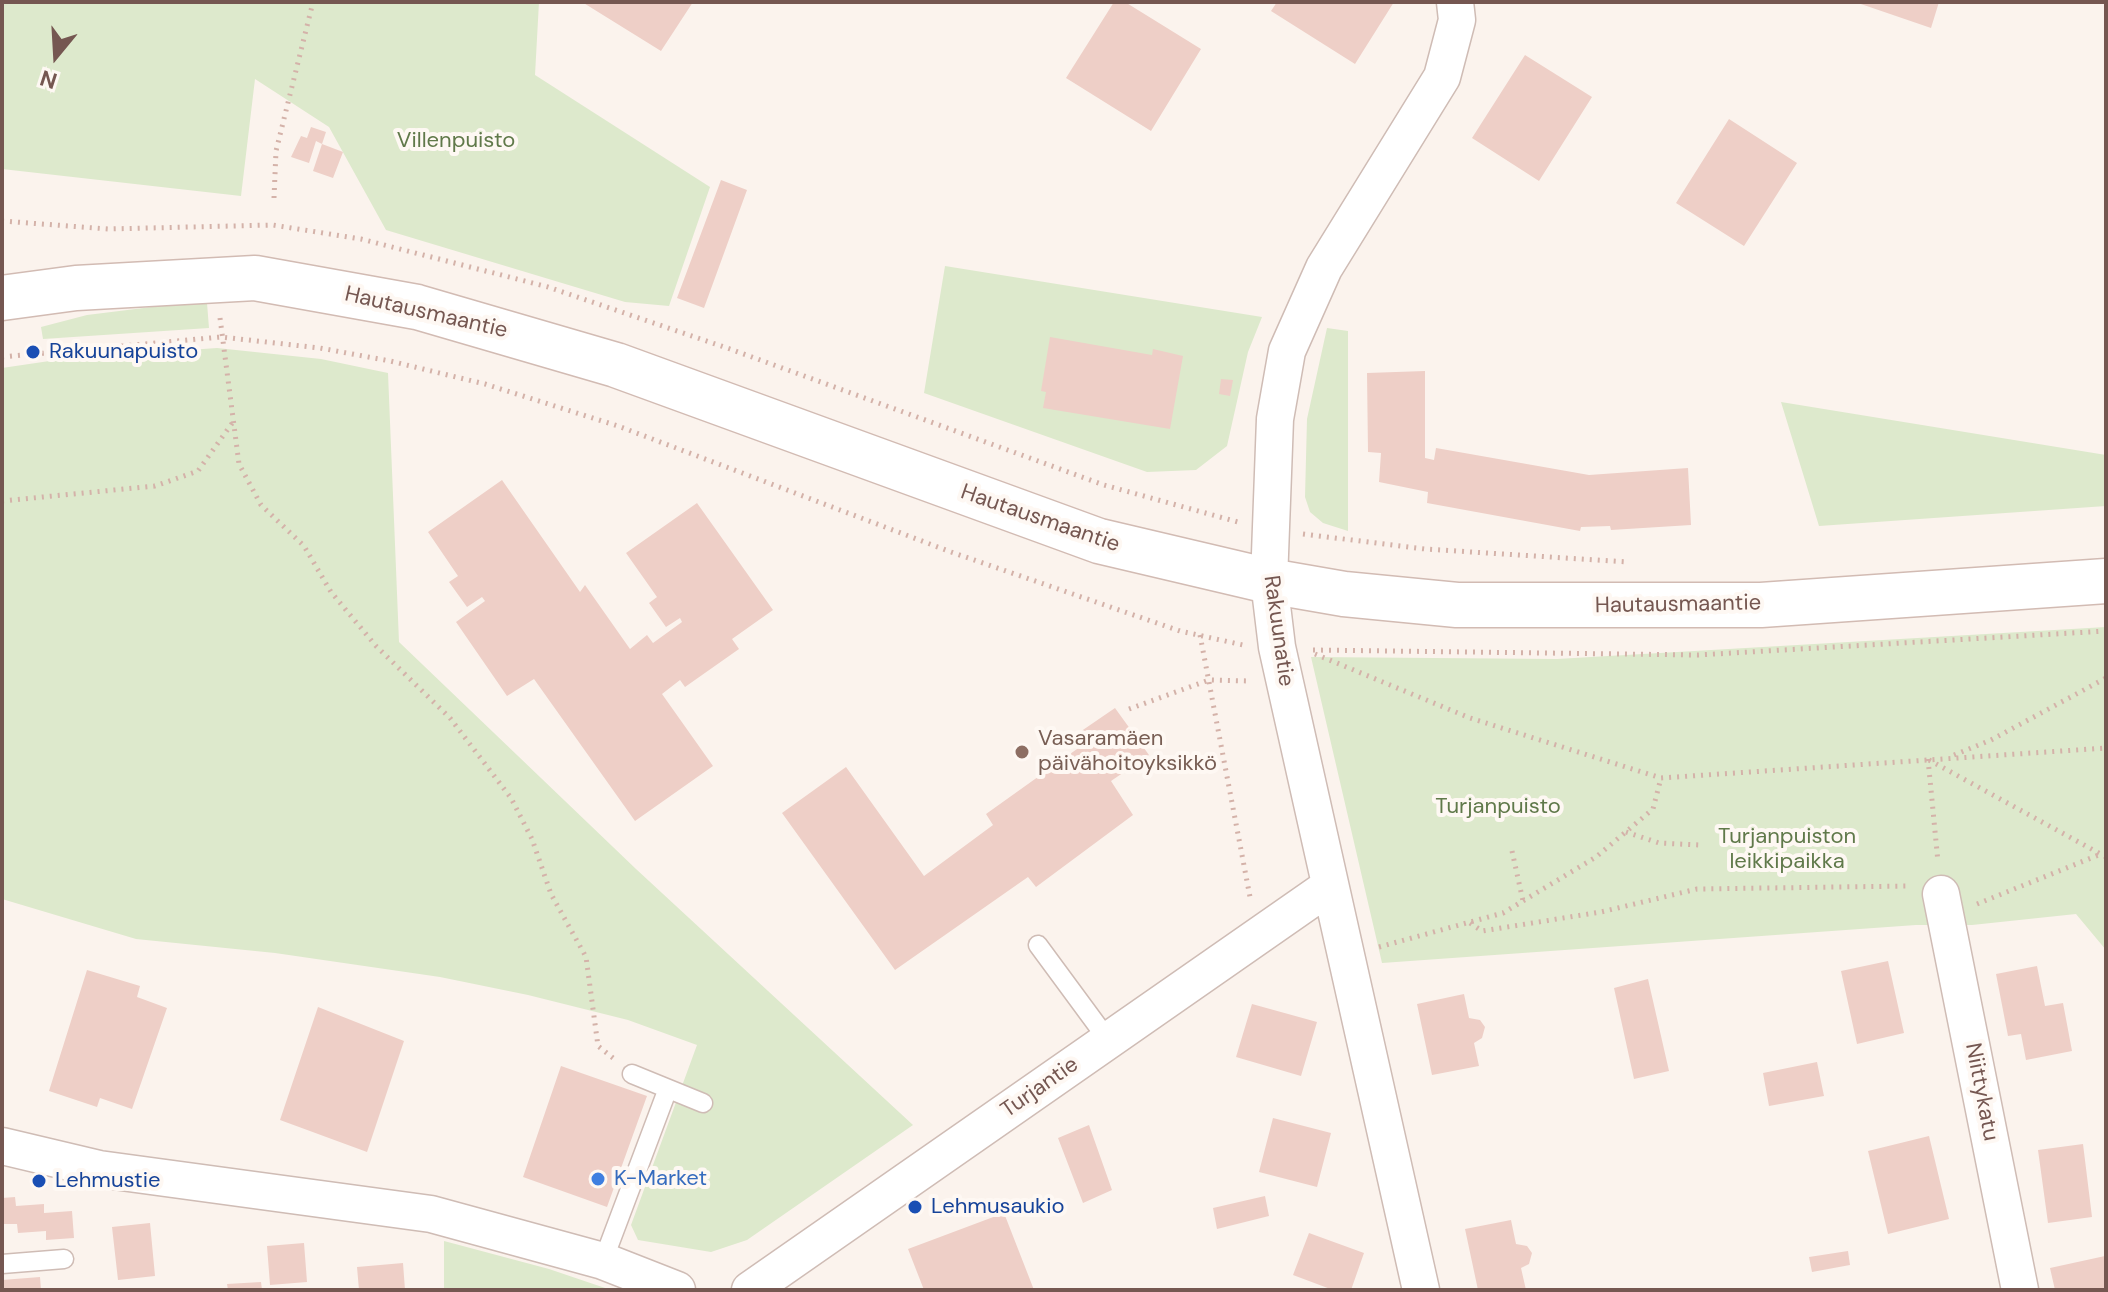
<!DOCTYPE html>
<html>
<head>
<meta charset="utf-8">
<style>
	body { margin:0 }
	#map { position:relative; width:2108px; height:1292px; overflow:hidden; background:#fbf3ed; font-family:"DM Sans",sans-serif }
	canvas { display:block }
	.frame { position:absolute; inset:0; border:4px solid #755751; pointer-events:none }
	.north { position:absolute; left:16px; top:16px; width:80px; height:80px; -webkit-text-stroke:6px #fef8f3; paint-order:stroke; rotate:198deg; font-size:22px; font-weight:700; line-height:32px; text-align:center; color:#755751 }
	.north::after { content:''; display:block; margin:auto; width:28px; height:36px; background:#755751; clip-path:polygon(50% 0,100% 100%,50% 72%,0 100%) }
</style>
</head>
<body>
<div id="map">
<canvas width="2108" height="1292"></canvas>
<div class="frame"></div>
<div class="north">N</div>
</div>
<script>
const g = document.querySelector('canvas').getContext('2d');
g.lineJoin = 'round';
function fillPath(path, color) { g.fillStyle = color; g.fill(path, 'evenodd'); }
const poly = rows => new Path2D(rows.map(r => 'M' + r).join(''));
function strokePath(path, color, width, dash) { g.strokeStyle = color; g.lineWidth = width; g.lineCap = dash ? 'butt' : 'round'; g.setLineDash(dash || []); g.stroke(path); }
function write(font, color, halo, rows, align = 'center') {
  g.font = font + ' "DM Sans",sans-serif'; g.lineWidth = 8; g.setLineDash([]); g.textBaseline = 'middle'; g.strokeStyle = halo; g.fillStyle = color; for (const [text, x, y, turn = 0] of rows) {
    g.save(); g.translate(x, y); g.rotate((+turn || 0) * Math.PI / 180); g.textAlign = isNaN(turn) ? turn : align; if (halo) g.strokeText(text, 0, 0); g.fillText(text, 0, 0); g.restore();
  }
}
fillPath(poly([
	[2,2,539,2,535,75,710,187,669,306,625,302,386,230,329,127,255,79,241,196,2,169],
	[945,266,1262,317,1248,352,1227,446,1196,470,1147,472,924,393],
	[184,303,207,303,209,328,43,339,41,327,87,315],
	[1327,328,1348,331,1348,531,1323,523,1310,512,1305,497,1307,419],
	[217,348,321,359,388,373,399,642,636,869,913,1125,747,1240,711,1252,638,1240,631,1225,697,1045,628,1020,528,995,440,977,275,953,136,939,2,899,2,368,63,359],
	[1781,402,2106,455,2106,506,1819,526],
	[2106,627,2106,950,2076,914,1972,925,1916,925,1382,963,1311,657,1557,659],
	[444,1241,549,1269,611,1290,444,1290]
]), '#dde9cc');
fillPath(poly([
	[582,2,693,2,661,51],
	[1114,2,1125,2,1201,49,1151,131,1066,78],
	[1277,2,1394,2,1355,64,1271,11],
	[1855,2,1939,2,1931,28],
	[1525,55,1592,97,1539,181,1472,138],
	[1729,119,1797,163,1744,246,1676,203],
	[311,127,326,132,322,144,316,141,309,163,291,157,301,136,307,138],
	[322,144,343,152,333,178,313,171],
	[721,180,747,190,704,308,677,298],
	[1050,337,1152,355,1153,349,1183,356,1170,429,1043,408,1046,392,1041,391],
	[1425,371,1425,458,1434,460,1436,448,1589,475,1688,468,1691,525,1611,530,1610,526,1581,527,1580,531,1427,503,1428,492,1379,482,1381,453,1368,452,1367,373],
	[1221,379,1233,380,1230,396,1219,394],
	[502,480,580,592,585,585,630,649,647,635,653,643,682,622,680,618,666,627,649,603,657,597,626,553,697,503,773,610,732,639,739,649,685,687,680,680,662,694,713,766,635,821,534,679,507,696,456,622,485,601,482,597,467,607,449,582,458,576,428,532],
	[1115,708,1149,755,1111,781,1133,815,1036,887,1028,877,895,970,782,813,846,767,924,876,993,825,986,814,1084,744,1077,734],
	[1888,961,1904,1033,1857,1044,1841,971],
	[2037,966,2045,1006,2063,1003,2072,1051,2026,1060,2021,1034,2008,1036,1996,974],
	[87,970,140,986,137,997,167,1008,132,1109,100,1098,97,1107,49,1091],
	[1648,979,1669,1071,1634,1079,1614,988],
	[1464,994,1469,1018,1480,1020,1485,1027,1482,1038,1474,1043,1479,1066,1432,1075,1417,1004],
	[1252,1004,1317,1022,1301,1076,1236,1057],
	[318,1007,404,1041,367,1152,280,1120],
	[1817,1062,1824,1096,1769,1106,1763,1073],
	[561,1066,647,1096,607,1207,523,1177],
	[1273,1118,1331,1133,1317,1187,1259,1172],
	[1089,1125,1112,1190,1083,1203,1058,1138],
	[1929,1136,1949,1219,1888,1234,1868,1151],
	[2083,1144,2092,1217,2048,1223,2038,1150],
	[1265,1196,1269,1216,1217,1229,1213,1208],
	[15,1197,16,1206,44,1204,44,1213,72,1211,74,1238,46,1240,46,1231,18,1233,17,1224,2,1224,2,1198],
	[1004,1213,1034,1290,924,1290,908,1249],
	[1511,1220,1516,1244,1527,1246,1532,1253,1529,1264,1521,1268,1526,1290,1478,1290,1465,1229],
	[150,1223,155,1276,118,1280,112,1227],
	[1309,1233,1364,1253,1351,1290,1333,1290,1293,1275],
	[304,1243,307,1282,270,1285,267,1246],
	[1848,1251,1850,1265,1812,1272,1809,1257],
	[2105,1256,2106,1290,2055,1290,2050,1268],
	[403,1263,405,1290,359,1290,357,1267],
	[40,1277,41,1290,2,1290,2,1280],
	[261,1282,262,1290,228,1290,227,1284]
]), '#eecfc7');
const lane = poly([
	[1038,945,1108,1040],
	[632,1074,703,1103],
	[603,1261,667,1091],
	[2,1264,64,1259]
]);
const street = poly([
	[1941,894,2020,1290],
	[2,1146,99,1169,431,1214,603,1261,677,1290],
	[750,1290,1330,886],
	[1421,1290,1277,647,1269,581,1275,419,1287,351,1324,268,1442,77,1457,20,1455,2]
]);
const secondary = poly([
	[2,298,76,288,255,278,417,307,616,365,1099,541,1269,581,1344,594,1457,605,1761,605,2106,581]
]);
strokePath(lane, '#cfbcb5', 21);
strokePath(street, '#cfbcb5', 39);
strokePath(secondary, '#d2bbb3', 47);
strokePath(poly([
	[274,198,276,151,313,2],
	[2,221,108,229,273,225,361,239,548,287,730,349,1104,485,1238,522],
	[220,318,239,464,261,505,304,546,331,592,376,646,450,718,511,798,532,839,551,894,586,957,598,1046,613,1058],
	[2,357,221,337,320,348,390,361,485,384,618,426,951,552,1180,631,1243,645],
	[2,501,155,486,198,471,233,422],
	[1303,534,1425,549,1628,562],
	[1200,635,1250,897],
	[1313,650,1698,655,2106,631],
	[1315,654,1470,718,1661,778,2106,748],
	[1129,709,1209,680,1249,681],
	[1954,755,1991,740,2106,678],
	[1928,759,1938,862],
	[1929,760,2106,857],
	[1626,832,1659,843,1699,845],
	[1512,851,1523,901],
	[1977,904,2101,854],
	[1470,923,1482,931,1601,912,1697,889,1909,886],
	[1379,947,1503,913,1596,857,1653,809,1661,778]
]), '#d4b2a9', 5, [2, 6]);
strokePath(lane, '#fff', 18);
strokePath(street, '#fff', 36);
strokePath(secondary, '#fff', 44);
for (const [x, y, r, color] of [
	[33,352,8,"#1a4fb4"],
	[1022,752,8,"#8d6e63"],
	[598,1179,8,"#3f7fe0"],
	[39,1181,8,"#1a4fb4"],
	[915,1207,8,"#1a4fb4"]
]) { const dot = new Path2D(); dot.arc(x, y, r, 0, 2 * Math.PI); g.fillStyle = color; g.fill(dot); strokePath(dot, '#fef8f3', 3); }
write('22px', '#60794a', '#fef8f3', [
	["Villenpuisto",456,141],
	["Turjanpuisto",1498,807],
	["Turjanpuiston",1787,837],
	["leikkipaikka",1787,862]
]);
write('22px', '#755751', '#fef8f3', [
	["Hautausmaantie",426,313,13],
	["Hautausmaantie",1040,519,19],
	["Hautausmaantie",1678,605,-1],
	["Rakuunatie",1278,631,82],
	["Turjantie",1040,1088,-35],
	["Niittykatu",1981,1092,79]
]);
write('22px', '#164399', '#fef8f3', [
	["Rakuunapuisto",49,352],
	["Lehmustie",55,1181],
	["Lehmusaukio",931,1207]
], 'left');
write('22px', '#785e54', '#fef8f3', [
	["Vasaramäen",1038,739],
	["päivähoitoyksikkö",1038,764]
], 'left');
write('22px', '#366cbe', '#fef8f3', [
	["K-Market",614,1179]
], 'left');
</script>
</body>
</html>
